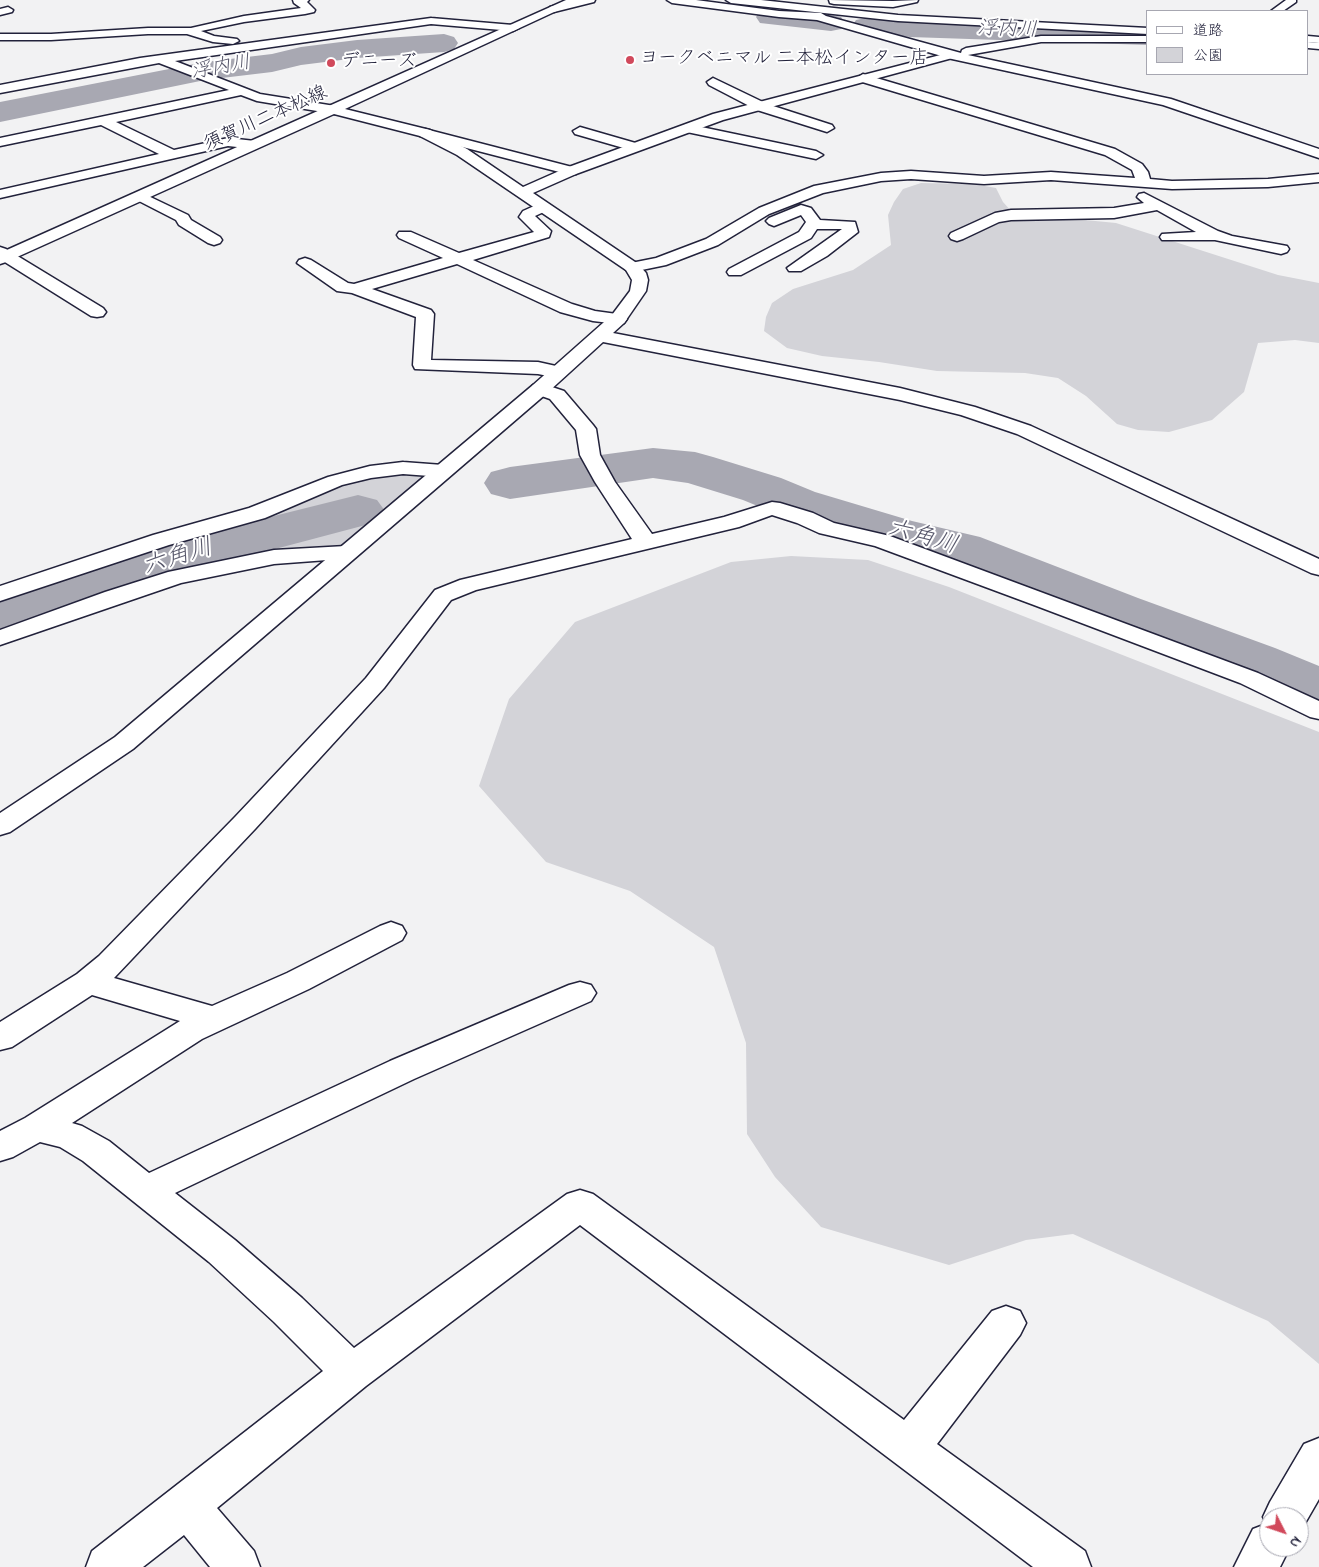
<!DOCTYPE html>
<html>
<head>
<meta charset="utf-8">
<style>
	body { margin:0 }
	#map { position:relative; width:1319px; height:1567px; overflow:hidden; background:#f2f2f3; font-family:"Indie Flower","Klee One",sans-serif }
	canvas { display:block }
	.legend { position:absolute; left:1146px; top:10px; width:162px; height:65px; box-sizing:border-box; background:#fff; border:1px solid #a7a7b1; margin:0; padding:6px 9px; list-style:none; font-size:15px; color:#22223b }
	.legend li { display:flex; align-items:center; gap:10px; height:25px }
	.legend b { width:25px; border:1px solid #a7a7b1 }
	.north { position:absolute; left:1259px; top:1507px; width:50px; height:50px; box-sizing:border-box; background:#fff; border:1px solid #a7a7b1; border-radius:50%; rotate:131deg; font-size:14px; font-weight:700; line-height:20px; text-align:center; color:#22223b }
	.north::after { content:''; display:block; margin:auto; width:18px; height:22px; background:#d1495b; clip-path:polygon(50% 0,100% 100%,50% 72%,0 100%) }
</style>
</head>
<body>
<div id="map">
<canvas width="1319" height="1567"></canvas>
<ul class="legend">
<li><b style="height:6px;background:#fff"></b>道路</li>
<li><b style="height:14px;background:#d3d3d8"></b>公園</li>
</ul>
<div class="north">N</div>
</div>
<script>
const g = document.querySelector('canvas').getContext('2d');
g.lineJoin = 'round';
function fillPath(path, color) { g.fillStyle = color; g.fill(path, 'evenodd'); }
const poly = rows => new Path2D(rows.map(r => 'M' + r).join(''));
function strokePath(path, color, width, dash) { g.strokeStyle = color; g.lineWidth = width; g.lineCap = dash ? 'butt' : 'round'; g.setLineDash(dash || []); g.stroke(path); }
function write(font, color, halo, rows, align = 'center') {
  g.font = font + ' "Indie Flower","Klee One",sans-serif'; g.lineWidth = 4; g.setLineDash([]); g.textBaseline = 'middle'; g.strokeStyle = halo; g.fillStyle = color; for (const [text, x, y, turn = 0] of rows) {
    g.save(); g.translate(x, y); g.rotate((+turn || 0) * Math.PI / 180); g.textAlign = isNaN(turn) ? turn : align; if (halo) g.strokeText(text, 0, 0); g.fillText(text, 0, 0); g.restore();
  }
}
fillPath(poly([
	[921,183,974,184,996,188,1003,202,1013,213,1116,223,1278,275,1319,283,1319,343,1295,340,1258,343,1244,392,1212,420,1169,432,1138,430,1117,424,1086,396,1058,378,1025,373,937,371,879,362,822,356,787,348,764,331,766,317,772,303,793,289,853,270,891,245,888,215,894,202,903,189],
	[443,471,346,553,248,562,0,638,0,594,370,472],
	[791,556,868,560,949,587,1319,732,1319,1364,1268,1321,1073,1234,1026,1240,949,1265,821,1227,775,1177,747,1134,746,1043,714,947,630,891,546,862,479,786,509,699,575,622,731,562]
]), '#d3d3d8');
fillPath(poly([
	[770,9,831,15,841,17,845,23,841,29,831,31,760,23,756,17,760,11,770,9],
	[866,18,1148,27,1148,45,910,37,856,32,852,26,856,20,866,18],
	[444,34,454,37,458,43,454,49,444,52,357,58,301,65,272,72,205,80,0,122,0,102,205,62,272,54,301,47,357,40,444,34],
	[653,448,695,452,713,457,781,478,815,492,912,521,980,537,1138,598,1275,648,1319,666,1319,708,1296,703,1231,674,1096,624,940,561,875,545,777,514,743,500,688,483,653,478,510,499,491,494,484,483,491,472,510,467,653,448],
	[358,495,377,500,385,511,377,522,226,562,143,586,21,629,0,634,0,596,103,562,186,538,358,495]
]), '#a8a8b2');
const street = poly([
	[293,0,309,0,307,2,315,10,314,12,305,14,244,22,201,31,214,36,237,39,239,41,233,44,213,42,187,34,148,34,51,40,0,40,0,34,51,34,148,28,191,28,244,16,301,8,294,3,293,0],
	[667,0,696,0,779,11,821,13,826,16,961,53,962,50,966,48,1041,36,1148,36,1148,42,1041,42,968,55,1171,99,1319,149,1319,158,1163,105,952,59,817,20,779,17,672,3,667,0],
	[829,0,893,1,918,0,917,2,893,7,834,4,830,3,829,0],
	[8,7,13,10,12,12,0,15,0,9,8,7],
	[431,18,513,25,519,28,513,31,431,24,175,61,260,94,335,106,341,110,335,114,257,101,241,95,116,122,174,150,228,138,255,141,262,145,255,149,228,146,0,198,0,190,159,154,101,125,0,146,0,138,229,90,159,63,0,93,0,85,140,58,431,18],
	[1308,42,1319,43,1319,49,1308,48,1308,42],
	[863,74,1115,149,1142,164,1148,172,1150,179,1172,181,1268,179,1319,174,1319,182,1268,187,1172,189,1051,180,984,184,911,179,881,181,823,193,769,214,718,245,666,265,632,272,626,270,624,267,626,264,656,258,706,239,759,208,814,186,881,173,911,171,984,176,1051,172,1135,178,1132,170,1105,155,859,81,857,78,863,74],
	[713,78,767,104,832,125,834,128,827,132,757,110,709,85,707,82,713,78],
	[687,124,816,151,823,155,816,159,682,131,680,128,687,124],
	[580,127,639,144,641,147,634,151,575,134,573,131,580,127],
	[425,129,576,168,578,171,576,174,571,175,420,136,418,133,420,130,425,129],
	[142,193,188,215,191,220,220,237,222,240,220,243,214,245,208,243,179,225,176,220,137,200,135,197,137,194,142,193],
	[1144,193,1218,231,1232,236,1287,246,1289,249,1287,252,1281,254,1215,240,1162,240,1160,237,1162,234,1196,232,1157,210,1114,218,1011,220,999,222,963,239,957,241,951,239,949,236,951,233,995,213,1011,210,1114,208,1144,203,1137,197,1139,194,1144,193],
	[543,202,548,204,551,207,548,210,535,216,551,231,549,237,473,260,572,304,595,311,624,315,627,319,624,323,618,324,593,321,560,312,457,264,372,289,431,310,434,314,431,360,538,362,565,368,567,372,565,376,558,378,538,374,415,369,413,365,416,317,352,293,337,291,297,263,299,260,305,258,311,260,348,283,354,284,443,258,399,238,397,235,399,232,411,232,459,253,534,232,519,217,523,211,543,202],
	[801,205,811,208,820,220,855,222,858,232,827,256,801,271,789,271,787,268,842,229,817,229,811,238,741,275,729,275,727,272,729,269,799,232,806,222,801,215,774,226,769,224,766,221,769,218,801,205],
	[0,247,6,249,103,308,106,312,103,316,97,317,91,316,0,259,0,247],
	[540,383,564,391,593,425,596,429,600,455,615,482,652,534,724,517,772,502,780,503,813,513,834,523,890,536,1258,673,1319,701,1319,719,1310,717,1240,683,1034,605,875,546,819,533,797,523,772,515,739,527,476,590,451,600,384,688,255,829,114,978,212,1006,287,973,380,926,391,922,402,926,406,933,402,940,309,989,202,1039,72,1123,82,1126,109,1141,149,1173,390,1061,569,985,580,982,591,985,596,993,591,1001,414,1079,175,1193,235,1240,302,1298,354,1348,567,1194,580,1190,593,1194,904,1420,992,1311,1006,1306,1020,1311,1026,1323,1020,1335,937,1444,1085,1551,1091,1567,1033,1567,580,1225,366,1386,217,1508,254,1551,260,1567,210,1567,184,1535,143,1567,86,1567,92,1551,323,1371,274,1322,209,1262,83,1161,60,1147,40,1142,13,1157,0,1161,0,1131,25,1118,180,1021,92,995,12,1047,0,1050,0,1022,77,974,99,956,235,817,366,678,435,590,460,580,632,539,595,482,580,455,576,430,550,399,533,393,531,389,533,385,540,383],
	[403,462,443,465,450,467,453,471,450,475,443,477,403,474,371,478,342,485,265,518,169,545,0,601,0,586,153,535,249,508,328,477,370,466,403,462],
	[346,546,354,548,357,553,354,558,274,564,181,583,0,645,0,630,105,592,168,572,274,550,346,546],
	[1319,1438,1319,1499,1300,1532,1299,1517,1269,1517,1269,1547,1290,1547,1280,1567,1234,1567,1253,1529,1266,1524,1263,1517,1270,1502,1304,1444,1319,1438]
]);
const secondary = poly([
	[566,0,580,0,345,109,430,130,467,149,523,187,566,168,713,114,948,53,956,53,958,55,956,57,723,120,576,174,533,193,638,264,646,273,648,280,646,291,624,323,613,333,900,388,975,407,1031,426,1319,559,1319,575,1311,573,1017,434,961,415,900,400,603,342,547,393,133,749,10,832,0,835,0,813,115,737,533,385,612,315,630,291,632,280,626,270,457,155,420,136,334,114,6,262,0,264,0,253,566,0]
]);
const highway = poly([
	[577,0,595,0,594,2,554,12,549,9,550,7,577,0],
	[726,0,761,0,898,15,1148,28,1148,34,898,21,731,3,726,0],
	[1286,0,1296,0,1296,2,1283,11,1271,11,1286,0],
	[1308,36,1319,37,1319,43,1308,42,1308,36]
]);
strokePath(street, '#22223b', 3);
strokePath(secondary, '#22223b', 3);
strokePath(highway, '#22223b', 3);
fillPath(street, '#fff');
fillPath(secondary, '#fff');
fillPath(highway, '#fff');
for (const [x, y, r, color] of [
	[630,60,5,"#d1495b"],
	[331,63,5,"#d1495b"]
]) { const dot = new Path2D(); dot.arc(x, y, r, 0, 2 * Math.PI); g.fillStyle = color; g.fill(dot); strokePath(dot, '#fff', 2); }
write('19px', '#22223b', '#fff', [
	["ヨークベニマル 二本松インター店",640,60],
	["デニーズ",341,63]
], 'left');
write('19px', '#22223b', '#fff', [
	["須賀川二本松線",266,120,-24]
]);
write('italic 20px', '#58586b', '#fff', [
	["浮内川",1007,31,2],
	["浮内川",221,69,-10]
]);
write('italic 24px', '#58586b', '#fff', [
	["六角川",922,539,16],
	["六角川",178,559,-17]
]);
</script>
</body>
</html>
